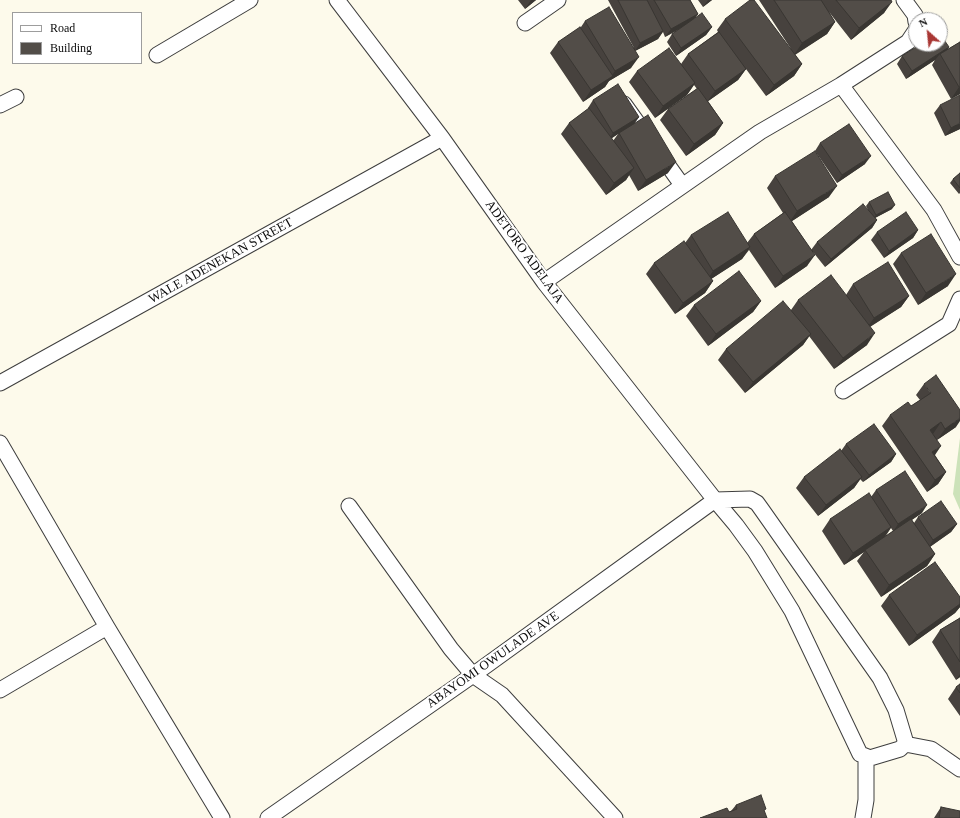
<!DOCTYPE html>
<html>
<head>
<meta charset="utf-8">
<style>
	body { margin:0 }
	#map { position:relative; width:960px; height:818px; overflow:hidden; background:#fdfaeb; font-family:"Times New Roman",serif }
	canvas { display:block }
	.legend { position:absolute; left:12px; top:12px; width:130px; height:52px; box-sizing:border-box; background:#fff; border:1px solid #9d9d9d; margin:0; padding:5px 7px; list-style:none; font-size:12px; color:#0b0b0b }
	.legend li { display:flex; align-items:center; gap:8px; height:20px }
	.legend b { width:20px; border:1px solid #9d9d9d }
	.north { position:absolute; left:908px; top:12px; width:40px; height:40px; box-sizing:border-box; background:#fff; border:1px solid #9d9d9d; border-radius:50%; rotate:333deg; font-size:11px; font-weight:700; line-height:16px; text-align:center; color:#0b0b0b }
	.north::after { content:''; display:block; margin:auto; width:14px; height:18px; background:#a93734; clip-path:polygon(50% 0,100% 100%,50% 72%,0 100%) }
</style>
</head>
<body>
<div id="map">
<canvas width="960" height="818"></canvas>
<ul class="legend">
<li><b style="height:5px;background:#fff"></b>Road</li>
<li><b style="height:11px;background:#524d48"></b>Building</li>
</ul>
<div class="north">N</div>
</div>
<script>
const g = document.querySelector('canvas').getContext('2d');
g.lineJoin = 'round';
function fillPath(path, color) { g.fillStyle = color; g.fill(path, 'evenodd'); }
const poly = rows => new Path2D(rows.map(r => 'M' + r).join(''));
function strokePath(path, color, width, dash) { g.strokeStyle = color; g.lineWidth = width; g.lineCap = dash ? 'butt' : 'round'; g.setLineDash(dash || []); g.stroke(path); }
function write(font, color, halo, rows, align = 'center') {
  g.font = font + ' "Times New Roman",serif'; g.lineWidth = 4; g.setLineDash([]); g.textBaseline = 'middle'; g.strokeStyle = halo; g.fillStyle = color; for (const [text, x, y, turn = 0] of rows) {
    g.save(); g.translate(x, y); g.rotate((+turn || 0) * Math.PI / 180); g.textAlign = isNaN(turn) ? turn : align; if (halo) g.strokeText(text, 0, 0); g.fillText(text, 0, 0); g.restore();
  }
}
fillPath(poly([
	[960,438,960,510,953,494]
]), '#cce2b9');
const minor = poly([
	[337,0,442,138,544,282,715,500,736,525,755,551,792,611,860,754,870,758,900,749,905,744,905,740,896,710,880,678,762,510,757,503,750,499,715,500],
	[904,0,915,15,916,22],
	[525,23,558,0],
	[157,55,250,0],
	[841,85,934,210,960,257],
	[624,104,682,185],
	[0,105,16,97],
	[544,282,760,132,841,85,908,42,916,30],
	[0,383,442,138],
	[843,391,949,324,960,299],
	[0,443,107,627,222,818],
	[349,506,451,649,473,675,502,695,615,818],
	[0,690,107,627],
	[905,744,931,749,960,769],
	[268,818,473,675,715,500],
	[863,818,866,800,866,757]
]);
strokePath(minor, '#3e3e3e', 17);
strokePath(minor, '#fff', 15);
fillPath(poly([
	[518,0,536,0,525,9],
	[608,0,690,0,698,14,694,19,712,27,706,35,676,56,667,42,672,34,680,29,665,37,663,32,658,39,635,51,631,68,609,81,605,87,583,102,550,53,558,42,581,27,585,21,634,48],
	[698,0,712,0,703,7],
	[759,0,891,0,884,13,851,40,829,12,835,22,827,34,795,55,802,64,794,76,766,96,746,69,738,80,708,101,723,123,715,135,686,156,660,120,668,109,697,89,694,85,687,95,655,118,629,82,637,71,681,64,688,54,718,32,717,30,725,19,791,49],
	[960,42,960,94,951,99,932,65,935,60,906,79,897,64,902,56,949,47,948,49],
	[593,100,639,117,634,124,668,173,638,191,629,175,626,180,606,195,561,134,569,123,588,109,588,108],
	[618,134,613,141,611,138],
	[940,105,960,129,945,136,934,113],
	[820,143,865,164,837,183,815,151],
	[960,173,960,193,959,194,950,183,953,179],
	[775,176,829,197,792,221,811,250,817,242,868,210,866,206,869,202,892,209,875,218,877,220,872,228,825,267,813,252,807,266,775,288,749,250,742,259,711,279,713,281,705,293,675,314,646,274,654,263,685,243,691,235,747,243,754,234,783,213,767,188],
	[918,230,913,238,884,258,871,240,877,232],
	[901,253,948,286,918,305,893,264],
	[853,284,909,296,901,307,870,327,867,345,834,369,809,336,803,345,745,393,718,360,726,349,791,310,798,300,846,295],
	[761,301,753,312,708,346,686,316,694,305],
	[924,384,956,427,937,440,935,455,946,472,938,484,927,492,882,426,890,415,911,406,920,400,916,395],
	[846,444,896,454,891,462,863,482,860,479,854,488,818,516,796,488,804,477,841,451],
	[876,490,922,513,912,520,914,523,918,517,957,524,951,532,930,547,935,554,927,566,881,597,857,561,864,552,844,565,822,531,830,519,871,497],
	[891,528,893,531,885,537],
	[889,595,960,597,960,607,955,613,909,646,881,606],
	[960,618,960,677,956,680,932,642,940,630],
	[960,684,960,716,948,699,956,687],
	[736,805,764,812,729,812,731,811],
	[941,807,960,818,934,818]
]), '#47423e');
fillPath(poly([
	[531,0,536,0,525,9],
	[708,0,712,0,703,7],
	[892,2,884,13,851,40,859,28],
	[698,14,692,21,665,37,671,29],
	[835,22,827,34,794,55,802,43],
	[712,27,706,35,676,56,681,48],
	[663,31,658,39,635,51,640,43],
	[949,47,943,55,940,54,935,60,906,79,912,71],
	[639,57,631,68,609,81,605,87,583,102,591,90,610,78,615,71],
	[802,64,794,76,766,96,774,85],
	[746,69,738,80,707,102,715,91],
	[695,83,687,95,655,118,663,106],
	[959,87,960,87,960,94,951,99],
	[639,117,633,125,619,133,618,134,608,141,613,133],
	[723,123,715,135,686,156,694,144],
	[960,123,960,129,945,136,951,128],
	[871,156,865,164,837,183,842,175],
	[676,162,668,173,638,191,646,180],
	[634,168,626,180,606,195,614,183],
	[837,186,829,197,789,223,797,211],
	[895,205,892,209,873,219,876,215],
	[877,220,872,228,825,267,831,259],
	[918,230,913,238,884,258,889,251],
	[750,247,742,259,705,283,713,271],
	[815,255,807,266,775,288,783,276],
	[956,274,948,286,918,305,926,293],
	[713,281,705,293,675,314,683,303],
	[909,296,901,307,866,329,874,318],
	[761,301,753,312,708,346,716,334],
	[875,333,867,345,834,369,843,358],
	[811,334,803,345,745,393,753,382],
	[960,418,960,421,956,427,937,440,945,429],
	[941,422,933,434,930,430],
	[941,446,933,458,932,452],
	[896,454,891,462,863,482,869,475],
	[946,472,938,484,927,492,935,480],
	[862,477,854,488,818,516,826,505],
	[927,505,922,513,893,532,898,524],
	[957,524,951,532,928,548,933,540],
	[891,527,883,539,865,550,864,552,844,565,853,553],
	[935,554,927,566,881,597,889,585],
	[960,604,960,607,955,613,909,646,917,635],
	[960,674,960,677,956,680]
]), '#393632');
const building = poly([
	[618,0,647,0,663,31,640,43,618,0],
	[654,0,690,0,698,14,671,29,654,0],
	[750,0,754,0,802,64,774,85,725,19,750,0],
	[774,0,821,0,835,22,802,43,774,0],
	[836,0,891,0,892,2,859,28,836,0],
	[609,7,639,57,615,71,585,21,609,7],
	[702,13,712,27,681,48,672,34,702,13],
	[580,27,613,76,591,90,558,42,580,27],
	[719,32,746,69,715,91,688,54,719,32],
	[940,34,949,47,912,71,902,56,921,44,940,44,940,34],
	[960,42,960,87,959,87,940,54,960,42],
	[669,48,695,83,663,106,637,71,669,48],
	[618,84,639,117,613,133,593,100,618,84],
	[698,88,723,123,694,144,668,109,698,88],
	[960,95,960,123,951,128,940,105,960,95],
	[589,108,634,168,614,183,569,123,589,108],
	[648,115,676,162,646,180,619,133,648,115],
	[849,124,871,156,842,175,820,143,849,124],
	[815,151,837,186,797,211,775,176,815,151],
	[960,173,960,188,953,179,960,173],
	[888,192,895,205,876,215,869,202,888,192],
	[863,204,877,220,831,259,817,242,863,204],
	[728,212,750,247,713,271,691,235,728,212],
	[785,212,815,255,783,276,754,234,785,212],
	[906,212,918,230,889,251,877,232,906,212],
	[931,234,956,274,926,293,901,253,931,234],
	[684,241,713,281,683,303,654,263,684,241],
	[888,262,909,296,874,318,853,284,888,262],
	[739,271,761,301,716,334,694,305,739,271],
	[831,275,875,333,843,358,798,300,831,275],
	[783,301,811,334,753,382,726,349,783,301],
	[936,375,960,410,960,418,945,429,941,422,930,430,941,446,932,452,946,472,935,480,890,415,908,402,911,406,931,393,924,384,936,375],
	[874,424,896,454,869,475,846,444,874,424],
	[840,449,862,477,826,505,804,477,840,449],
	[905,471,927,505,898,524,876,490,905,471],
	[869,493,891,527,853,553,830,519,869,493],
	[941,501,957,524,933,540,918,517,941,501],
	[911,519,935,554,889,585,865,550,911,519],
	[935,562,960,597,960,604,917,635,889,595,935,562],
	[960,618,960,662,940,630,960,618],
	[960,684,960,693,956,687,960,684],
	[761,795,766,809,764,810,767,818,700,818,727,808,729,812,737,809,736,805,761,795],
	[941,807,960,811,960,818,939,818,941,807]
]);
fillPath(building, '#524d48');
strokePath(building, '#393632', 1);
write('13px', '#0b0b0b', '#fff', [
	["ADETORO ADELAJA",524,252,54],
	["WALE ADENEKAN STREET",221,261,-29],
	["ABAYOMI OWULADE AVE",493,660,-35]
]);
</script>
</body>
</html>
